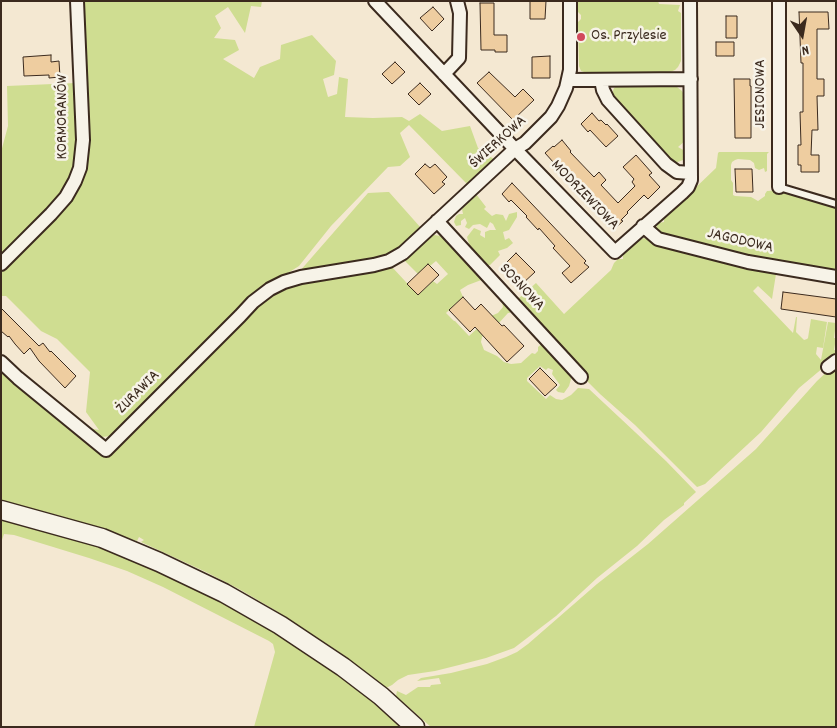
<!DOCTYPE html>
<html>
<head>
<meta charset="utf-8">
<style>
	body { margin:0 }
	#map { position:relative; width:837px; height:728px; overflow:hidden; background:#f4e8d2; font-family:Dekko,sans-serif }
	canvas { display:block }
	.frame { position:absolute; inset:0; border:2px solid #3b2a1e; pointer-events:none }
	.north { position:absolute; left:777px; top:10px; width:50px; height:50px; -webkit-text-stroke:4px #f7f3e8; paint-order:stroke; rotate:168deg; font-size:14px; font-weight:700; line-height:20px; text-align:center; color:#3b2a1e }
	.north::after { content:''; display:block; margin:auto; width:18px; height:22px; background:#3b2a1e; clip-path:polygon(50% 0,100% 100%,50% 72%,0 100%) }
</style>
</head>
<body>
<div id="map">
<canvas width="837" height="728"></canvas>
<div class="frame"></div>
<div class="north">N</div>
</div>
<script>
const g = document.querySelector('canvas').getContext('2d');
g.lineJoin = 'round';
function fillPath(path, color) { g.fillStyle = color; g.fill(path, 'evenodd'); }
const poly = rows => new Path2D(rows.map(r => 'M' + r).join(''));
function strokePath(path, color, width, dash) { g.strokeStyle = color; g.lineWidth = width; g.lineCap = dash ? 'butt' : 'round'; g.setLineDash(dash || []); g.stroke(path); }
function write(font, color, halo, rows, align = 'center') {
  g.font = font + ' Dekko,sans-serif'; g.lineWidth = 5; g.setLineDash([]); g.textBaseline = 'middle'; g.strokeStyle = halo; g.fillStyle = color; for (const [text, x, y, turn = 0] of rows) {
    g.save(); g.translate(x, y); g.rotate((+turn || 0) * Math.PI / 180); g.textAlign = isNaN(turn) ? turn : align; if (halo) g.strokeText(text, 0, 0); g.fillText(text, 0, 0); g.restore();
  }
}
fillPath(poly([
	[82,1,262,1,261,7,251,6,245,33,228,7,215,16,221,28,214,38,235,40,239,50,223,59,254,78,260,67,280,59,281,45,312,35,336,61,334,75,323,79,328,97,337,94,339,77,348,79,345,117,373,118,402,117,409,121,420,114,442,131,470,126,478,148,495,160,467,184,409,125,400,133,410,157,400,166,388,167,331,226,299,266,253,295,113,436,100,437,88,428,99,430,86,412,90,372,57,339,41,331,6,296,1,296,1,271,71,201,80,186,86,170,88,161,89,143],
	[578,1,658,1,659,4,680,5,678,11,681,13,681,61,678,67,675,70,670,72,587,73,581,71,579,66,578,22,581,19,581,15,578,12],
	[76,83,77,159,70,183,54,205,1,258,1,152,8,126,7,86],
	[619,85,669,85,677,87,682,91,685,97,685,141,678,147,685,151,685,157,683,160,675,163,671,161,614,99,612,94,614,88],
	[719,152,769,152,767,154,767,171,765,172,764,168,759,170,755,168,754,163,750,160,738,159,735,160,732,162,731,165,731,180,733,183,733,195,735,196,751,197,758,201,765,196,765,194,767,191,782,190,836,206,836,273,785,265,690,243,657,232,656,228,658,223,664,222,664,218,716,168,718,153],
	[387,192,389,192,421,228,407,243,392,253,378,258,346,265,318,267,299,272,368,193],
	[476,194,486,207,484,209,492,216,496,214,503,215,506,221,509,214,517,212,517,217,509,230,503,232,505,240,509,238,513,243,507,248,498,251,500,255,490,265,486,265,468,252,469,244,467,237,474,228,481,231,480,235,485,238,485,232,490,230,496,230,493,224,490,222,487,228,480,224,473,225,469,229,465,227,467,223,465,218,461,221,461,225,456,226,454,222,456,216,459,214,463,214,462,209],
	[434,235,441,236,445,238,484,279,468,285,460,290,463,297,446,313,454,321,455,321,469,336,491,316,498,313,503,307,502,302,504,301,509,308,510,313,508,313,498,324,490,327,482,337,481,342,484,350,497,356,504,362,511,364,521,363,532,353,535,354,538,351,538,347,543,343,571,372,571,379,569,386,564,393,558,392,556,390,560,385,552,374,553,370,548,368,546,370,540,366,527,378,527,381,546,399,550,395,556,399,562,400,571,395,578,388,589,389,666,461,696,492,684,503,684,505,664,520,637,546,597,578,556,616,514,648,486,658,459,665,435,671,408,675,398,680,392,685,386,688,342,654,278,612,239,589,206,572,141,542,144,540,139,537,137,541,61,516,1,501,1,369,38,402,107,456,256,307,279,290,303,282,392,267,418,295,433,281,437,284,448,274,436,261,430,266,428,264,418,274,404,260,429,237],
	[644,238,731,263,776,274,772,299,758,286,753,291,793,333,796,317,797,317,796,332,804,340,807,339,808,338,811,319,827,322,823,348,817,347,816,354,821,360,828,322,836,323,834,338,836,338,834,350,836,350,836,357,799,388,761,432,705,484,700,486,697,487,635,425,600,394,582,376,526,311,518,299,536,283,564,314,611,270,614,263,618,259,623,259,623,256,624,254,639,240],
	[833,366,836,368,836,727,431,727,396,696,397,691,406,695,418,687,430,687,431,685,441,684,439,678,417,681,421,678,451,673,487,664,506,657,517,652,528,644,597,584,648,544,756,449,817,381],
	[1,516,85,540,173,574,273,627,339,670,408,727,254,727,275,652,273,644,269,641,163,587,127,571,89,558,14,535,4,534,1,543]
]), '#cfdd91');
const building = poly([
	[530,1,546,1,545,19,530,19,530,1],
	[480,3,494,3,494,35,507,35,507,52,495,52,495,50,481,50,480,3],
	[433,7,444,19,432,31,420,18,433,7],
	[799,12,828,12,829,29,817,29,817,79,824,79,824,96,817,96,818,130,812,130,811,155,819,155,819,172,801,172,801,165,798,165,798,145,801,145,800,112,803,112,803,63,801,63,799,12],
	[726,16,737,16,737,38,726,38,726,16],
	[716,42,734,42,734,56,716,56,716,42],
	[51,55,51,62,59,61,60,77,49,78,49,75,24,76,23,57,51,55],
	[550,56,550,78,532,78,532,57,550,56],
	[395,62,405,72,392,84,382,74,395,62],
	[489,72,515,97,523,89,534,100,513,120,477,83,489,72],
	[734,79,750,79,750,86,751,86,751,138,735,138,734,79],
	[420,83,431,94,419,105,408,94,420,83],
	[592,113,599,121,601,120,606,125,607,124,618,136,606,147,590,130,588,132,581,124,592,113],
	[562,140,571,151,570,152,594,177,599,172,606,180,601,185,618,203,635,186,632,182,634,179,623,167,636,155,652,173,649,175,660,187,648,199,644,195,627,212,628,213,621,220,623,221,614,229,562,174,563,173,545,153,553,146,554,147,562,140],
	[425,164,430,168,435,164,447,177,442,182,445,184,434,194,415,174,425,164],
	[735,169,752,169,753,192,736,192,735,169],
	[512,183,586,261,584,263,589,267,571,283,562,273,570,266,553,248,555,246,539,228,538,230,526,217,527,216,511,200,509,202,502,194,512,183],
	[516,253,535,272,522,284,504,265,516,253],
	[428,264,439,275,418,295,407,284,428,264],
	[783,292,836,299,836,317,781,309,783,292],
	[463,297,475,310,481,304,502,326,504,325,524,346,507,362,475,327,470,332,449,310,463,297],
	[1,308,39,346,43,343,50,352,51,351,76,376,65,388,39,361,30,348,24,354,15,344,9,336,8,337,1,331,1,308],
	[540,368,557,385,545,396,529,379,540,368]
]);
fillPath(building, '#eecda0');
strokePath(building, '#3b2a1e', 1);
const lane = poly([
	[779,187,836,204]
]);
const street = poly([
	[375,1,515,149,615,252,682,193,688,187,691,180,690,1],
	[444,74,459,58,460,13,457,1],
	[568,80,691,79],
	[601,80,603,90,608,100,666,164,677,172,691,173],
	[779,187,779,1],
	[437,221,581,377],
	[643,226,658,239,748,262,836,277],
	[1,264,51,214,66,197,75,181,80,168,83,140,77,1],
	[1,362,18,378,106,450,240,316,253,302,270,289,284,282,301,277,374,265,389,261,403,253,515,149,525,143,551,117,558,106,566,88,570,70,570,1],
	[828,367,836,361]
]);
const secondary = poly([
	[1,510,102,538,159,562,224,593,280,625,343,667,381,696,415,727]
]);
strokePath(lane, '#3b2a1e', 10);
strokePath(street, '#3b2a1e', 16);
strokePath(secondary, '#3b2a1e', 21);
strokePath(lane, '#f7f3e8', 6);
strokePath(street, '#f7f3e8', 12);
strokePath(secondary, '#f7f3e8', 18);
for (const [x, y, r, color] of [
	[581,37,5,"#d1495b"]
]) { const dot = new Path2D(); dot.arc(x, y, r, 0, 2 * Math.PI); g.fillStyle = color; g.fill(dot); strokePath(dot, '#f7f3e8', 2); }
write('16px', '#3b2a1e', '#f7f3e8', [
	["Os. Przylesie",591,37]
], 'left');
write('16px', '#3b2a1e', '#f7f3e8', [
	["JESIONOWA",762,94,-90],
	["KORMORANÓW",64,117,-90],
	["ŚWIERKOWA",499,143,-42],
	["MODRZEWIOWA",584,196,46],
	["JAGODOWA",740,242,13],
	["SOSNOWA",521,288,47],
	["ŻURAWIA",139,393,-45]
]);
</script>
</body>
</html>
